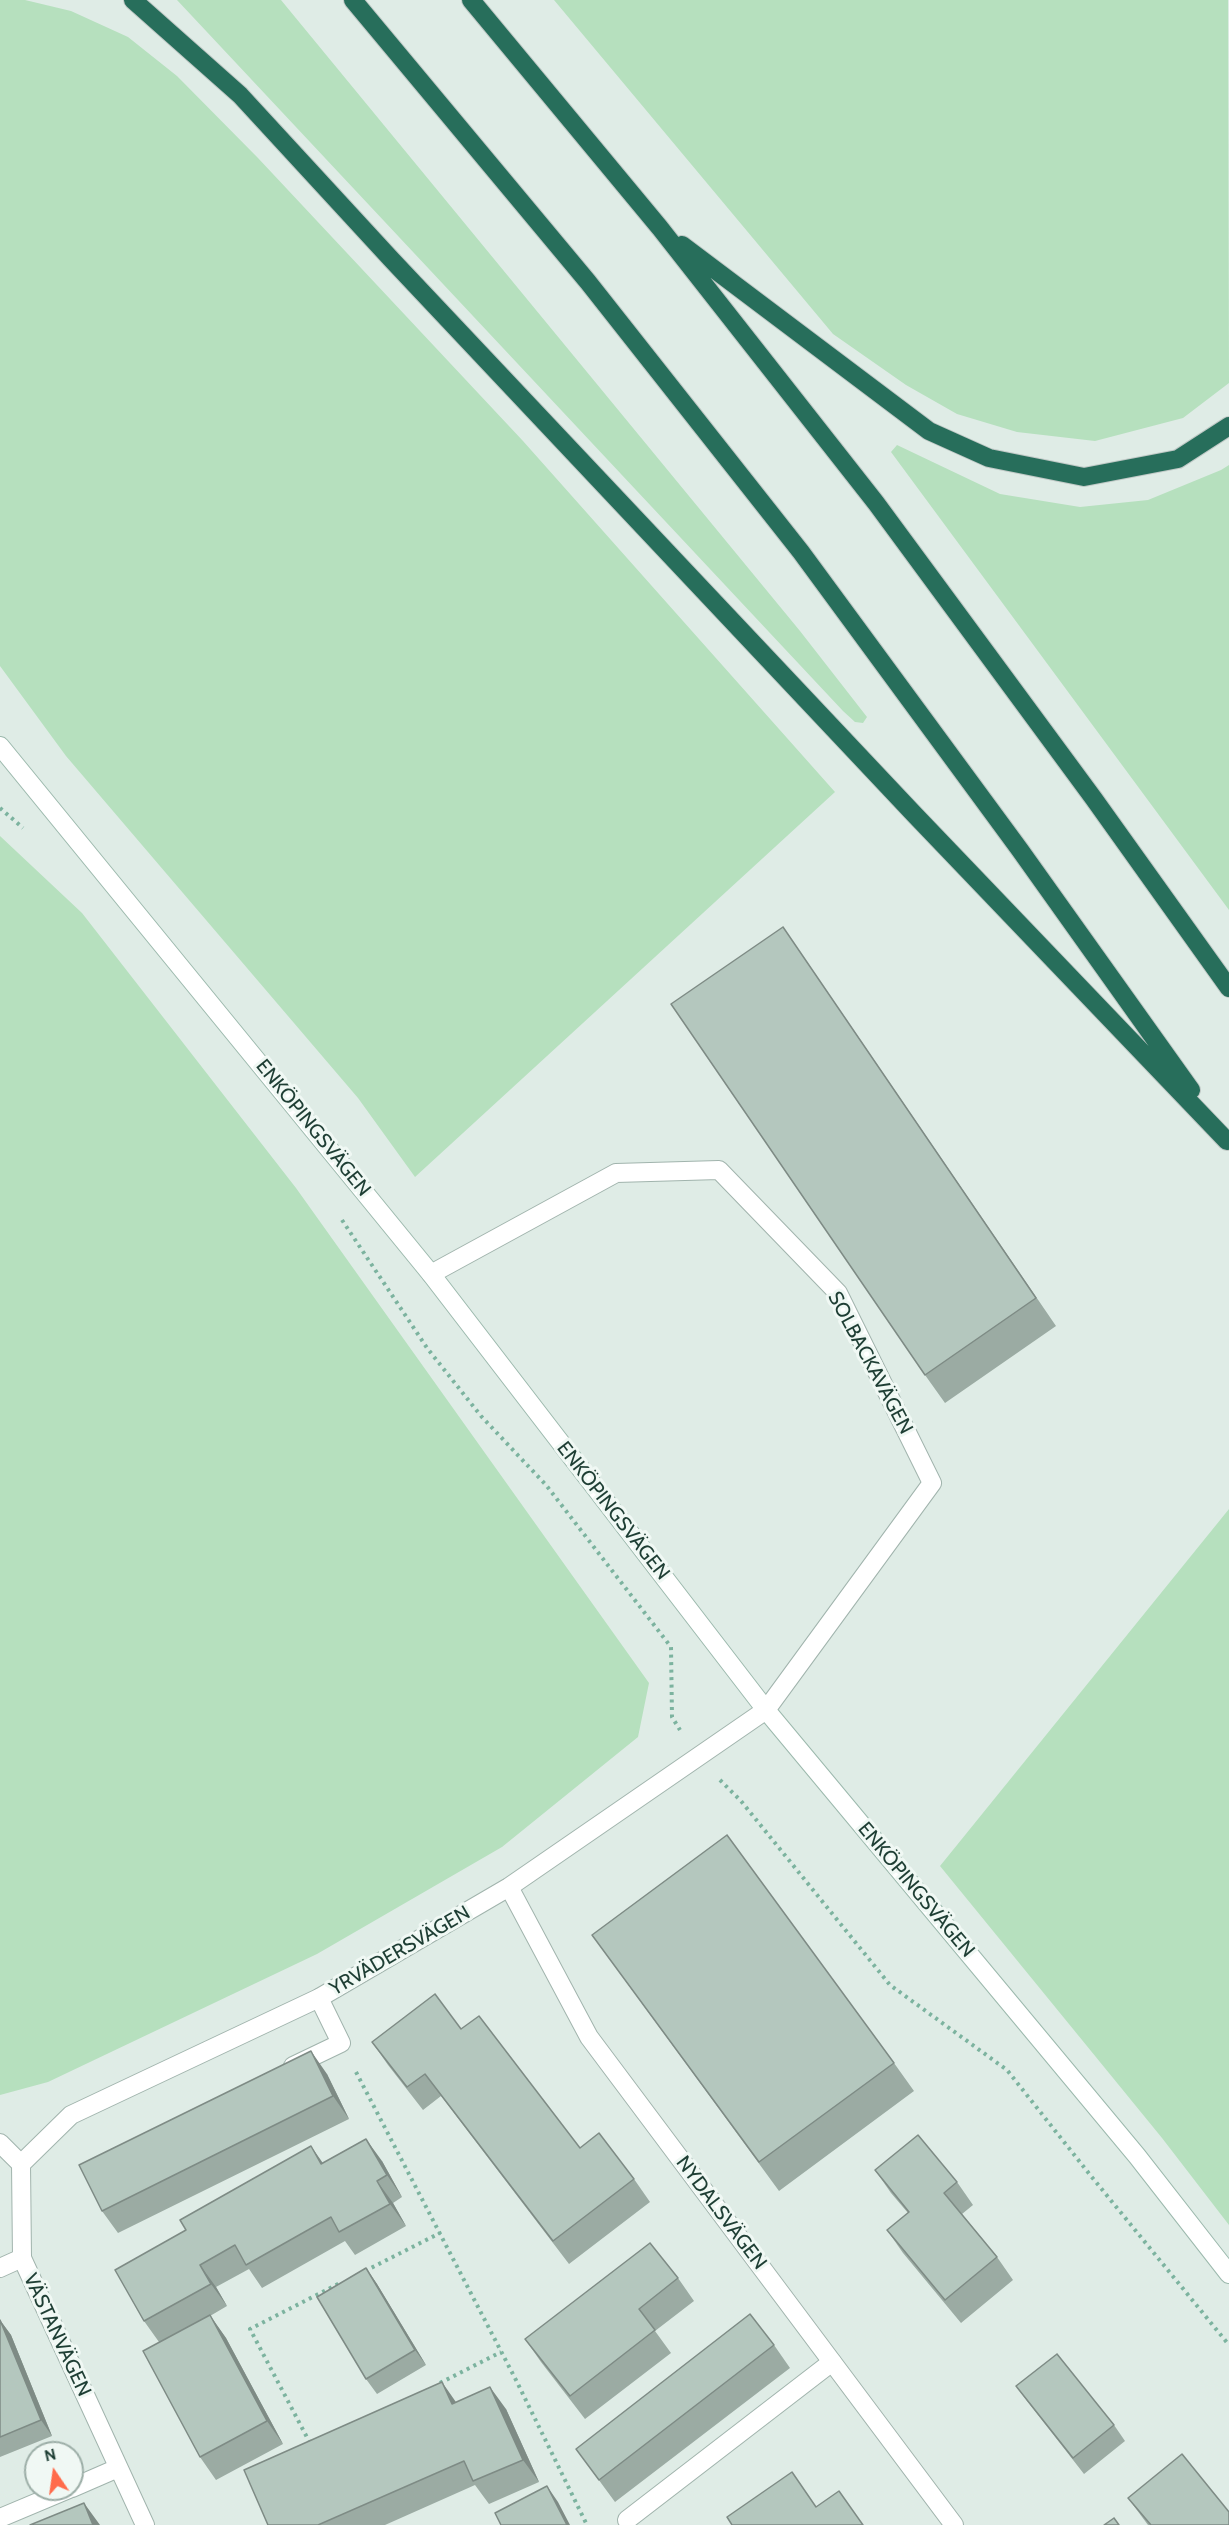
<!DOCTYPE html>
<html>
<head>
<meta charset="utf-8">
<style>
	body { margin:0 }
	#map { position:relative; width:1229px; height:2525px; overflow:hidden; background:#dfece6; font-family:Cabin,sans-serif }
	canvas { display:block }
	.north { position:absolute; left:24px; top:2441px; width:60px; height:60px; box-sizing:border-box; background:#f0f8f4; border:2px solid #9caea7; border-radius:50%; rotate:347deg; font-size:16px; font-weight:700; line-height:24px; text-align:center; color:#1e3e34 }
	.north::after { content:''; display:block; margin:auto; width:21px; height:27px; background:#ff6b4b; clip-path:polygon(50% 0,100% 100%,50% 72%,0 100%) }
</style>
</head>
<body>
<div id="map">
<canvas width="1229" height="2525"></canvas>
<div class="north">N</div>
</div>
<script>
const g = document.querySelector('canvas').getContext('2d');
g.lineJoin = 'round';
function fillPath(path, color) { g.fillStyle = color; g.fill(path, 'evenodd'); }
const poly = rows => new Path2D(rows.map(r => 'M' + r).join(''));
function strokePath(path, color, width, dash) { g.strokeStyle = color; g.lineWidth = width; g.lineCap = dash ? 'butt' : 'round'; g.setLineDash(dash || []); g.stroke(path); }
function write(font, color, halo, rows, align = 'center') {
  g.font = font + ' Cabin,sans-serif'; g.lineWidth = 6; g.setLineDash([]); g.textBaseline = 'middle'; g.strokeStyle = halo; g.fillStyle = color; for (const [text, x, y, turn = 0] of rows) {
    g.save(); g.translate(x, y); g.rotate((+turn || 0) * Math.PI / 180); g.textAlign = isNaN(turn) ? turn : align; if (halo) g.strokeText(text, 0, 0); g.fillText(text, 0, 0); g.restore();
  }
}
fillPath(poly([
	[0,0,25,0,71,11,128,37,177,76,258,158,523,441,835,792,415,1177,358,1098,66,756,0,666],
	[177,0,281,0,800,631,867,717,863,723,855,722,843,711],
	[554,0,1228,0,1229,383,1183,418,1095,441,1017,432,957,414,906,385,833,334],
	[897,445,1000,494,1080,507,1148,500,1221,470,1229,465,1229,910,891,452],
	[0,836,82,913,296,1188,649,1683,638,1737,502,1847,317,1954,48,2082,0,2095],
	[1229,1509,1229,2225,1162,2138,940,1866]
]), '#b6e0be');
const lane = poly([
	[431,1274,616,1173,719,1170,838,1293,932,1483,766,1710],
	[293,2066,341,2043,319,1998],
	[0,2268,22,2258],
	[72,2488,118,2468],
	[0,2518,69,2489],
	[627,2520,832,2362]
]);
const street = poly([
	[509,1887,589,2037,954,2525],
	[0,2143,21,2164,22,2258,145,2525],
	[21,2164,71,2115,319,1998,509,1887,766,1710]
]);
const secondary = poly([
	[0,746,431,1274,766,1710,1137,2156,1229,2274]
]);
const highway = poly([
	[133,0,240,95,391,259,914,814,1227,1141],
	[353,0,588,282,801,552,1020,850,1191,1090],
	[471,0,660,228,876,503,1094,799,1229,988],
	[682,245,929,431,989,458,1084,477,1178,459,1229,426]
]);
strokePath(lane, '#a1b4ad', 20);
strokePath(street, '#a1b4ad', 20);
strokePath(secondary, '#9cb9ad', 20);
strokePath(highway, '#c0c9c6', 20);
strokePath(poly([
	[0,808,23,828],
	[342,1220,427,1348,481,1416,546,1485,671,1647,672,1717,680,1730],
	[720,1780,741,1801,890,1985,1007,2070,1091,2176,1229,2345],
	[356,2072,517,2382,587,2525],
	[365,2271,440,2233],
	[440,2383,501,2352],
	[310,2443,250,2329,342,2282]
]), '#7cb39f', 4, [3, 4.5]);
strokePath(lane, '#fff', 18);
strokePath(street, '#fff', 18);
strokePath(secondary, '#fff', 18);
strokePath(highway, '#276e5b', 18);
fillPath(poly([
	[783,927,1056,1326,945,1403,925,1375],
	[592,1935,894,2063,914,2091,779,2191],
	[461,2029,580,2148,634,2179,650,2202,569,2264,441,2096,423,2110,388,2065,372,2042],
	[327,2074,349,2119,118,2233,102,2211],
	[382,2161,402,2197,393,2203,406,2226,355,2255,345,2241,262,2288,249,2269,216,2287,227,2306,210,2316,226,2338,283,2444,216,2480,200,2457,159,2342,144,2321,115,2270,323,2163],
	[875,2170,957,2182,973,2205,962,2214,997,2257,1013,2280,961,2323,903,2253,887,2230,908,2213,891,2193],
	[366,2268,377,2284,426,2365,377,2394,366,2379],
	[678,2278,694,2301,655,2331,671,2353,585,2419,541,2362,525,2339],
	[0,2320,11,2335,52,2436,0,2457],
	[774,2345,790,2368,615,2502,576,2449],
	[1016,2386,1114,2425,1125,2441,1084,2474,1027,2401],
	[456,2402,506,2409,539,2482,489,2504,475,2485,385,2525,268,2525],
	[1128,2498,1229,2525,1148,2525]
]), '#9baba3');
fillPath(poly([
	[311,2051,327,2074,349,2119,333,2096],
	[366,2139,382,2161,402,2197,387,2175],
	[311,2146,327,2169,321,2164],
	[377,2181,393,2203,406,2226,390,2204],
	[200,2265,216,2287,227,2306,211,2284],
	[366,2268,377,2284,426,2365,415,2350],
	[210,2315,226,2338,283,2444,267,2421],
	[0,2320,11,2335,52,2436,41,2420],
	[442,2382,458,2405,452,2404],
	[490,2387,506,2409,539,2482,523,2460],
	[547,2486,558,2502,570,2525,567,2525],
	[84,2503,100,2525,93,2525]
]), '#7e8b85');
const building = poly([
	[783,927,1036,1298,925,1375,671,1004,783,927],
	[727,1835,894,2063,759,2162,592,1935,727,1835],
	[435,1994,461,2029,479,2016,580,2148,599,2133,634,2179,553,2241,425,2074,407,2087,372,2042,435,1994],
	[311,2051,333,2096,102,2211,79,2165,311,2051],
	[918,2135,957,2182,944,2193,997,2257,945,2300,887,2230,909,2212,875,2170,918,2135],
	[366,2139,387,2175,377,2181,390,2204,339,2232,331,2217,246,2265,235,2245,200,2265,211,2284,144,2321,115,2270,186,2230,180,2220,311,2146,321,2164,366,2139],
	[650,2243,678,2278,639,2309,655,2330,570,2396,525,2339,650,2243],
	[366,2268,415,2350,366,2379,317,2297,366,2268],
	[750,2314,774,2345,599,2480,576,2449,750,2314],
	[210,2315,267,2421,200,2457,143,2351,210,2315],
	[0,2320,41,2420,0,2437,0,2320],
	[1057,2354,1114,2425,1073,2458,1016,2386,1057,2354],
	[442,2382,452,2404,490,2387,523,2460,473,2481,464,2461,318,2525,268,2525,244,2470,442,2382],
	[1182,2454,1229,2512,1229,2525,1151,2525,1128,2498,1182,2454],
	[792,2472,816,2507,839,2491,863,2525,732,2525,727,2517,792,2472],
	[547,2486,567,2525,501,2525,495,2513,547,2486],
	[84,2503,93,2525,30,2525,84,2503],
	[1114,2518,1119,2525,1104,2525,1114,2518]
]);
fillPath(building, '#b4c7be');
strokePath(building, '#7e8b85', 1.5);
write('20px', '#1e3e34', '#f0f8f4', [
	["ENKÖPINGSVÄGEN",313,1128,51],
	["SOLBACKAVÄGEN",870,1363,62],
	["ENKÖPINGSVÄGEN",613,1511,52],
	["ENKÖPINGSVÄGEN",916,1890,50],
	["YRVÄDERSVÄGEN",400,1951,-30],
	["NYDALSVÄGEN",721,2213,53],
	["VÄSTANVÄGEN",57,2335,65]
]);
</script>
</body>
</html>
